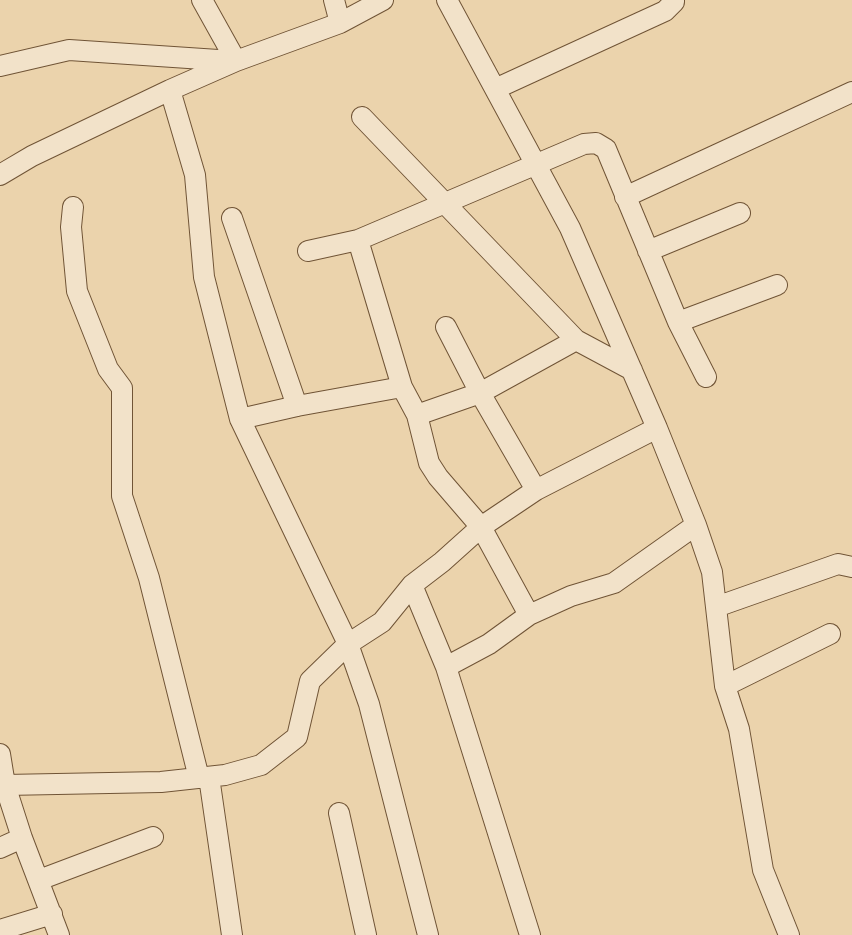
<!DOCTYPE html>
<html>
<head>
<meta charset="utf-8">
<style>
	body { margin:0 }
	canvas { display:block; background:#ebd3ac }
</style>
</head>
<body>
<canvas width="852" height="935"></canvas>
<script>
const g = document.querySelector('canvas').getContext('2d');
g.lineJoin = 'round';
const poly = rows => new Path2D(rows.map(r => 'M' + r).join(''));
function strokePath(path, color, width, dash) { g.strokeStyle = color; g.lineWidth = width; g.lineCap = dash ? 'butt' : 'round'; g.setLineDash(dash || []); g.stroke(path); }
const minor = poly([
	[202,0,236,61],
	[334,0,340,23],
	[447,0,570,228,657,428,696,525,712,572,725,686,739,729,763,870,789,935],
	[0,66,69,50,233,61],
	[495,89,665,11,674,2,674,0],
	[170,90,195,175,204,277,240,419,348,644,369,704,428,935],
	[362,117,576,340,632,370],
	[0,175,32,156,170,90,236,61,340,23,383,0],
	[625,197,852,92],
	[73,207,71,227,77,291,108,369,122,388,122,496,149,578,199,778],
	[232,218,297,406],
	[358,240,402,387,417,415,429,463,438,477,481,527,529,615],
	[308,251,358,240,584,144,596,143,606,149,678,322,706,377],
	[648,251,740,213],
	[678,322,777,285],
	[446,327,480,393,536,490],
	[417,415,480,393,576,340],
	[240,419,297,406,402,387],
	[412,585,446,667,530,935],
	[716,607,838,564,852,567],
	[446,667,489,644,529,615,571,596,614,583,696,525],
	[725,686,830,634],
	[0,754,5,785,22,838,59,935],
	[209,777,232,935],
	[5,785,161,782,225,775,261,765,297,737,310,681,348,644,382,622,412,585,442,562,481,527,536,490,657,428],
	[339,813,366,935],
	[0,848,22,838],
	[39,880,153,837],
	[0,930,52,914]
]);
strokePath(minor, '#705436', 22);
strokePath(minor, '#f2e2c9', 20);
</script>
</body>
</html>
